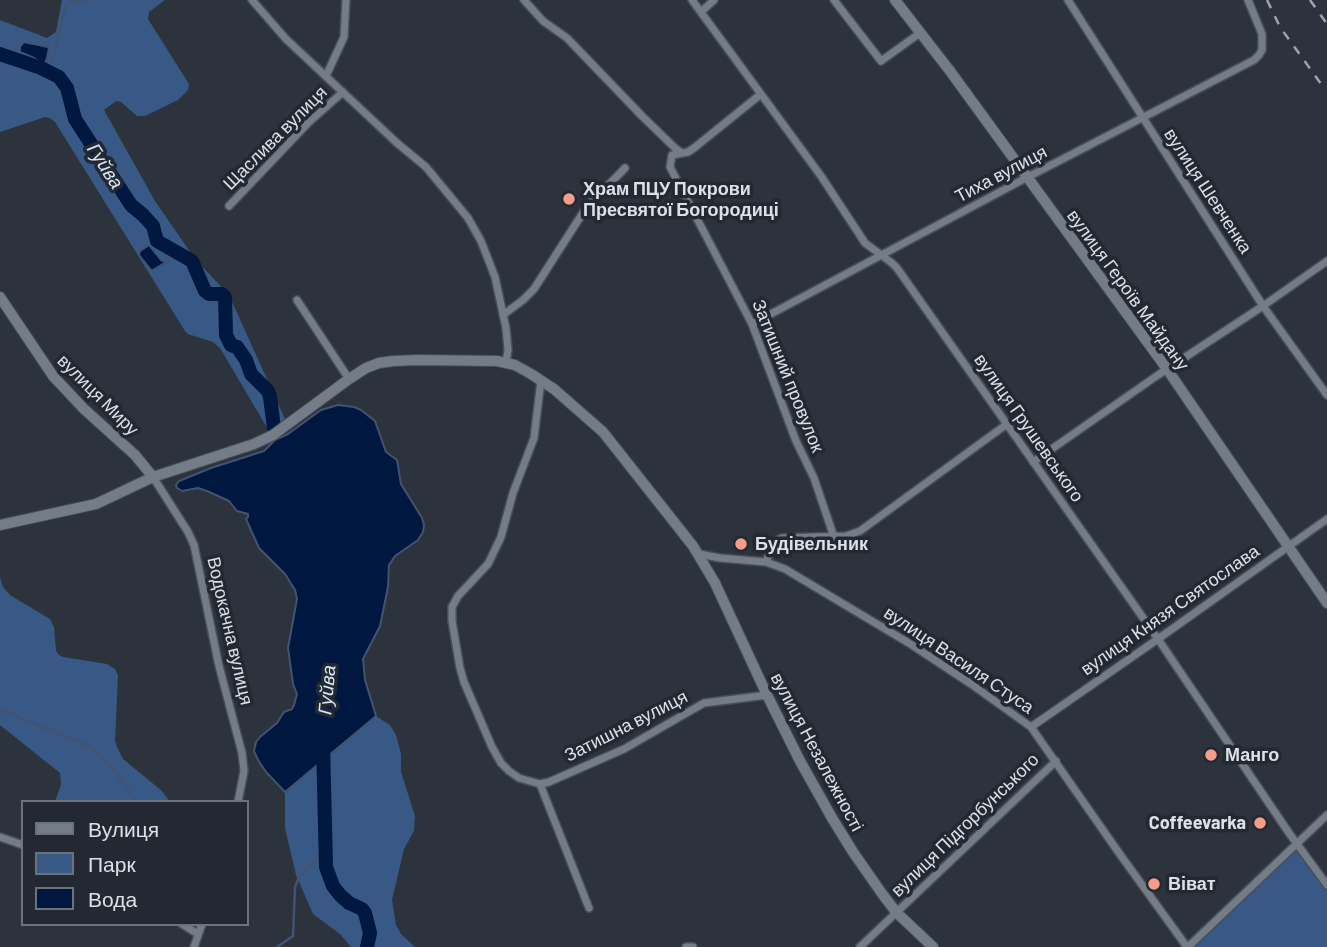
<!DOCTYPE html>
<html>
<head>
<meta charset="utf-8">
<style>
	body { margin:0 }
	#map { position:relative; width:1327px; height:947px; overflow:hidden; background:#2d333d; font-family:Barlow,sans-serif }
	canvas { display:block }
	.legend { position:absolute; left:21px; top:800px; width:228px; height:126px; box-sizing:border-box; background:#232932; border:2px solid #6d727a; margin:0; padding:9px 12px; list-style:none; font-size:21px; color:#dce0e7 }
	.legend li { display:flex; align-items:center; gap:14px; height:35px }
	.legend b { width:35px; border:2px solid #6d727a }
</style>
</head>
<body>
<div id="map">
<canvas width="1327" height="947"></canvas>
<ul class="legend">
<li><b style="height:9px;background:#747c87"></b>Вулиця</li>
<li><b style="height:19px;background:#385886"></b>Парк</li>
<li><b style="height:19px;background:#001740"></b>Вода</li>
</ul>
</div>
<script>
const g = document.querySelector('canvas').getContext('2d');
g.lineJoin = 'round';
function fillPath(path, color) { g.fillStyle = color; g.fill(path, 'evenodd'); }
const poly = rows => new Path2D(rows.map(r => 'M' + r).join(''));
function strokePath(path, color, width, dash) { g.strokeStyle = color; g.lineWidth = width; g.lineCap = dash ? 'butt' : 'round'; g.setLineDash(dash || []); g.stroke(path); }
function write(font, color, halo, rows, align = 'center') {
  g.font = font + ' Barlow,sans-serif'; g.lineWidth = 7; g.setLineDash([]); g.textBaseline = 'middle'; g.strokeStyle = halo; g.fillStyle = color; for (const [text, x, y, turn = 0] of rows) {
    g.save(); g.translate(x, y); g.rotate((+turn || 0) * Math.PI / 180); g.textAlign = isNaN(turn) ? turn : align; if (halo) g.strokeText(text, 0, 0); g.fillText(text, 0, 0); g.restore();
  }
}
fillPath(poly([
	[62,0,165,0,149,12,148,19,189,84,188,90,178,100,145,116,137,116,121,102,116,101,104,110,155,201,195,259,229,295,285,419,269,431,220,348,213,342,188,334,185,331,55,122,50,118,45,117,0,132,0,20,47,38,56,32],
	[0,577,3,587,10,595,50,619,54,627,56,651,59,655,63,657,107,664,115,669,118,675,115,741,117,747,123,759,162,791,170,802,55,802,61,784,60,773,0,725],
	[376,716,390,725,396,735,401,754,401,772,415,816,414,831,404,849,392,900,396,925,401,934,415,947,351,947,340,934,313,914,296,875,285,828,285,792],
	[1297,843,1327,886,1327,947,1188,947]
]), '#385886');
const water = poly([
	[24,42,48,47,49,48,47,58,45,63,43,64,34,58,20,52,20,47,24,42],
	[149,245,161,260,166,262,153,270,151,270,139,255,140,251,149,245],
	[338,405,354,407,361,410,375,421,386,452,397,460,401,484,422,518,424,525,423,532,418,540,395,556,389,565,388,587,380,626,363,659,365,680,376,716,285,792,266,772,258,760,254,751,256,742,260,737,277,723,284,712,292,709,294,705,297,694,293,684,288,648,297,599,295,590,285,574,259,548,246,519,248,517,248,514,237,511,229,501,207,491,198,488,182,491,177,488,176,485,179,481,211,468,264,451,275,440,288,434,321,410,338,405]
]);
fillPath(water, '#001740');
strokePath(water, '#425372', 2);
strokePath(poly([
	[50,72,65,7,70,3,89,0],
	[150,246,155,238],
	[165,262,173,258,174,253],
	[0,710,82,743,92,748,108,763,137,802],
	[277,947,293,936,295,887,299,877,325,851]
]), '#425372', 2.5);
strokePath(poly([
	[0,54,41,68,59,77,67,88,75,119,84,133,131,205,143,215,153,226,157,241,192,261,205,291,209,294,222,294,225,297,226,335,231,345,237,347,246,360,251,374,268,391,270,397,274,428],
	[323,743,326,867,333,886,340,895,349,903,362,909,365,913,370,933,367,947]
]), '#001740', 14);
const street = poly([
	[252,0,286,39,397,143,426,167,468,218,481,241,495,277,506,328,508,350,506,363],
	[524,0,543,21,567,38,642,116,675,148,682,153],
	[692,0,821,176,865,243,892,263,897,268,1158,639,1289,833,1327,885],
	[834,0,881,61,920,33],
	[1068,0,1263,306,1327,395],
	[701,12,714,0],
	[326,76,344,37,346,0],
	[761,94,694,148,688,152,672,155,670,167,752,324,796,441,814,478,834,537],
	[229,206,308,123,343,92],
	[297,300,349,379],
	[503,315,523,300,534,289,586,208,625,168],
	[752,324,1026,178,1254,60,1259,55,1262,50,1262,34,1248,0],
	[541,380,534,438,513,493,501,537,488,564,458,596,452,607,452,621,460,668,464,682,492,747,501,763,509,771,519,778,540,784,549,782,624,749,704,703,767,695],
	[1033,462,1158,375,1263,306,1327,261],
	[153,477,188,532,194,545,219,666,242,753,244,771,238,802],
	[699,554,720,558,766,562,785,569,912,645,971,684,1031,727,1119,853,1187,947],
	[766,562,772,546,776,541,782,538,846,536,860,531,1007,424],
	[1031,727,1158,639,1327,519],
	[540,784,589,908],
	[0,837,23,845],
	[182,924,198,934],
	[194,947,202,924],
	[686,947,693,947],
	[860,947,1056,761],
	[1188,947,1327,815]
]);
const secondary = poly([
	[895,0,950,71,1167,369,1327,603],
	[0,297,53,376,84,409,135,455,153,477],
	[0,525,96,504,153,477,254,444,273,435,349,379,366,368,379,363,393,361,418,360,497,361,515,365,531,374,554,389,603,432,693,546,715,583,767,695,800,761,832,818,853,852,883,895,896,912,933,947]
]);
strokePath(street, '#494e57', 10);
strokePath(secondary, '#494e57', 12);
strokePath(street, '#747c87', 7);
strokePath(secondary, '#747c87', 10);
strokePath(poly([
	[1267,0,1280,27,1324,88],
	[1310,0,1327,24]
]), '#9ea2ab', 2.5, [9, 9]);
for (const [x, y, r, color] of [
	[569,199,7,"#f49d8b"],
	[741,544,7,"#f49d8b"],
	[1211,755,7,"#f49d8b"],
	[1260,823,7,"#f49d8b"],
	[1154,884,7,"#f49d8b"]
]) { const dot = new Path2D(); dot.arc(x, y, r, 0, 2 * Math.PI); g.fillStyle = color; g.fill(dot); strokePath(dot, '#232932', 2.5); }
write('18px', '#dce0e7', '#232932', [
	["Щаслива вулиця",275,138,-45],
	["Тиха вулиця",1001,174,-28],
	["вулиця Шевченка",1208,191,57],
	["вулиця Героїв Майдану",1128,290,54],
	["Затишний провулок",788,376,68],
	["вулиця Миру",98,395,45],
	["вулиця Грушевського",1029,428,55],
	["вулиця Князя Святослава",1170,610,-35],
	["Водокачна вулиця",230,631,77],
	["вулиця Василя Стуса",959,660,34],
	["Затишна вулиця",626,726,-27],
	["вулиця Незалежності",817,752,62],
	["вулиця Підгорбунського",965,825,-44]
]);
write('bold 18px', '#dce0e7', '#232932', [
	["Храм ПЦУ Покрови",583,189],
	["Пресвятої Богородиці",583,210],
	["Будівельник",755,544],
	["Манго",1225,755],
	["Coffeevarka",1246,823,"right"],
	["Віват",1168,884]
], 'left');
write('italic 19px', '#d9e5f7', '#232932', [
	["Гуйва",105,166,57],
	["Гуйва",327,690,-85]
]);
</script>
</body>
</html>
